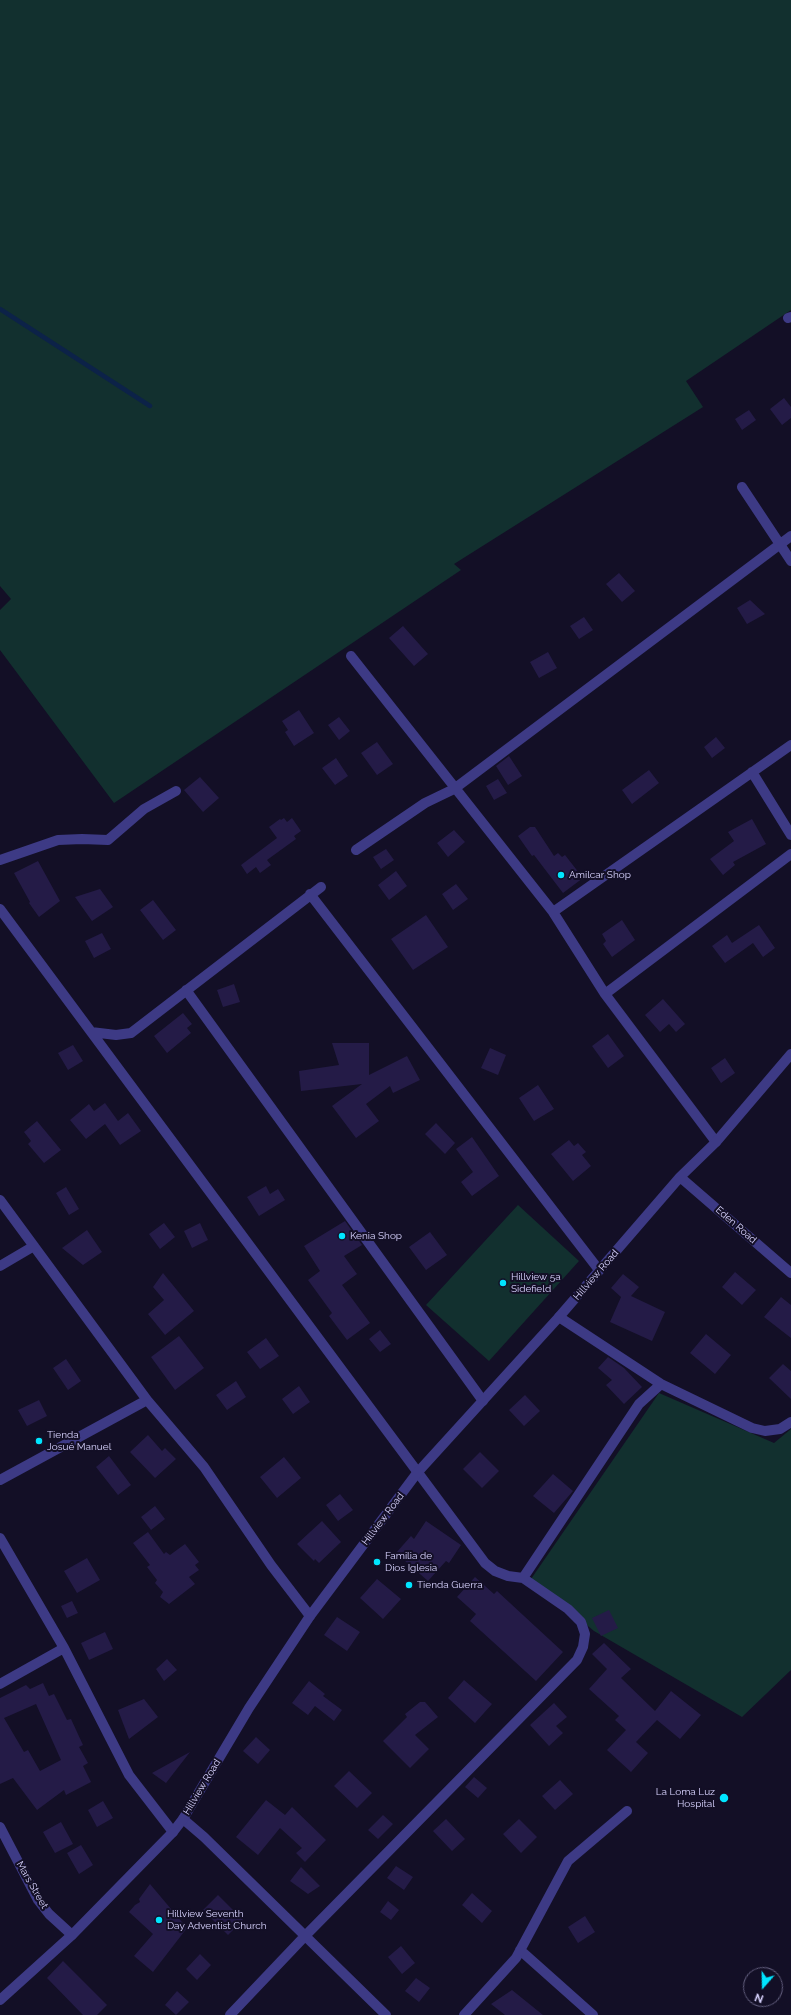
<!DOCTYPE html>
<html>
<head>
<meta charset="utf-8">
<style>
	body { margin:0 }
	#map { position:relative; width:791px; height:2015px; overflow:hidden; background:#130f26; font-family:Raleway,sans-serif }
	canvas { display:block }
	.north { position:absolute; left:743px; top:1967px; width:40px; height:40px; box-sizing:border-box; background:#130f26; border:1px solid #625e7d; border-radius:50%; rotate:200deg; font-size:11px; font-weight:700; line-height:16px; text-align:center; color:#d9d4ff }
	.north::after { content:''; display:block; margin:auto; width:14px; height:18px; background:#00e5ff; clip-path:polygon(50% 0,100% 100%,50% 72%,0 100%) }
</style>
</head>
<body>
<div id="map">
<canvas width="791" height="2015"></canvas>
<div class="north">N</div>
</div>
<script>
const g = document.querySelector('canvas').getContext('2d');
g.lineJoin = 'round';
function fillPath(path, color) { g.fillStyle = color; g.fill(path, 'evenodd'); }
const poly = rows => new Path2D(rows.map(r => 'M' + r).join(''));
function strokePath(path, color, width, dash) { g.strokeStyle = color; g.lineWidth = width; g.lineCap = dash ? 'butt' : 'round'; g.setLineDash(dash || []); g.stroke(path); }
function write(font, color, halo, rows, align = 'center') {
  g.font = font + ' Raleway,sans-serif'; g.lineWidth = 4; g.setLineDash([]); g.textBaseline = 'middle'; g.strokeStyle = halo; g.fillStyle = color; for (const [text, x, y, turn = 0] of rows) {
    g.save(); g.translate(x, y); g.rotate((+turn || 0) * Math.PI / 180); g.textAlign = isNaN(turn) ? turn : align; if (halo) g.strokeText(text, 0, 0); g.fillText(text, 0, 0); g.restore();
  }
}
fillPath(poly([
	[0,0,791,0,791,310,686,381,703,407,454,564,461,570,114,803,0,650,0,610,11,599,0,586],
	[518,1205,579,1261,489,1361,426,1305],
	[659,1393,774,1443,791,1429,791,1670,742,1717,594,1631,531,1579]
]), '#12302f');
strokePath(poly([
	[0,309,150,406]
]), '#0c2248', 4.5);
fillPath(poly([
	[784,398,791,407,791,418,782,425,770,409],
	[749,410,756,420,742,430,735,419],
	[619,573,635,591,622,602,606,584],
	[750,600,765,614,747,624,737,608],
	[584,617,593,630,579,639,570,626],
	[403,626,428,654,414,666,389,638],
	[548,652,557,668,539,678,530,662],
	[299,710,314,733,294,746,285,732,288,730,282,721],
	[339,717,350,731,339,740,328,725],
	[716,737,725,748,712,758,704,747],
	[377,742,393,764,377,775,361,753],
	[509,756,522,776,508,785,496,766],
	[336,758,348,776,335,785,322,768],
	[649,770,659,783,632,804,622,790],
	[200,777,219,798,203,812,184,790],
	[498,779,507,793,494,800,486,786],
	[284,818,287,822,292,818,301,831,294,836,296,839,267,860,271,865,260,873,256,867,247,874,241,865,277,838,269,827,280,819,281,820],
	[752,819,766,844,733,862,735,865,723,875,710,859,734,841,728,832],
	[530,827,535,827,554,856,558,853,562,857,565,855,583,878,563,893,534,855,532,856,518,836],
	[454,830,465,842,448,857,437,843],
	[386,849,394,860,381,869,373,857],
	[38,861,60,901,39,917,29,903,30,902,14,873],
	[396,871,407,886,389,900,378,885],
	[456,884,468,899,453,910,442,894],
	[100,889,113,907,92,921,75,897],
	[153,900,176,930,163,940,140,910],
	[426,915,448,947,413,970,391,939],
	[622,920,635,940,612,957,603,944,606,941,602,934],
	[759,925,775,948,763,957,753,943,725,963,712,946,727,935,732,943],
	[102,933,111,949,94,958,85,941],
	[234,984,240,1002,223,1007,217,990],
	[663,999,685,1024,676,1032,669,1024,660,1032,645,1015],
	[183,1013,192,1024,187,1028,191,1033,167,1053,154,1036],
	[608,1034,624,1056,608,1068,592,1046],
	[332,1043,369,1043,369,1075,407,1056,420,1080,393,1093,390,1086,366,1104,379,1121,356,1138,332,1106,362,1084,301,1091,299,1071,339,1065],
	[73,1045,83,1061,68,1070,58,1053],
	[490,1048,506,1055,498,1075,481,1068],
	[725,1058,735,1073,721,1083,711,1068],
	[538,1085,554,1109,534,1121,519,1098],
	[105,1103,118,1121,128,1113,141,1131,120,1145,105,1124,86,1139,70,1120,89,1104,94,1111],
	[37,1121,61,1150,44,1163,28,1144,31,1141,24,1132],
	[436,1123,455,1143,445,1154,425,1134],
	[472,1137,499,1176,472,1196,461,1182,473,1172,456,1149],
	[569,1140,574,1146,578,1143,586,1152,582,1155,591,1166,573,1181,551,1154],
	[266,1186,270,1194,278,1189,285,1200,259,1216,247,1197],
	[66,1187,79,1209,69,1215,56,1193],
	[345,1221,362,1245,344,1256,357,1274,342,1285,370,1323,347,1340,329,1316,332,1313,308,1280,320,1271,304,1246],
	[164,1223,175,1237,160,1249,149,1234],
	[200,1223,208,1240,192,1248,184,1231],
	[87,1230,102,1252,83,1265,62,1248],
	[430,1232,447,1255,426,1270,409,1247],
	[735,1272,756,1290,742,1305,722,1287],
	[163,1273,194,1311,165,1335,148,1314,164,1300,153,1287],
	[623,1274,639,1287,631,1296,665,1312,652,1341,610,1322,621,1297,611,1288],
	[781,1297,791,1305,791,1338,764,1317],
	[380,1330,391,1344,380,1352,369,1339],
	[706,1334,731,1355,715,1374,690,1353],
	[179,1336,204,1368,175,1390,151,1357],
	[266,1338,279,1356,260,1369,247,1352],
	[608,1357,624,1368,642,1387,624,1404,606,1385,612,1380,598,1368],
	[66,1359,81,1381,68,1390,53,1368],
	[783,1364,791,1371,791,1399,769,1378],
	[236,1381,246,1397,227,1410,216,1395],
	[299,1386,310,1402,293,1414,282,1399],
	[525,1395,540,1411,524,1426,509,1410],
	[39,1400,47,1416,27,1426,18,1410],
	[148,1435,162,1451,165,1448,176,1459,155,1478,130,1452],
	[480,1452,499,1471,482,1488,463,1469],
	[109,1456,131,1485,118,1495,96,1467],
	[284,1457,301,1478,277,1498,260,1477],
	[553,1474,573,1491,554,1513,533,1496],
	[340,1494,353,1510,338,1521,326,1505],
	[155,1506,165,1519,151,1530,141,1517],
	[322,1521,341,1542,319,1563,315,1559,314,1561,297,1544],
	[426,1521,461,1545,449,1563,446,1561,428,1581,396,1553,411,1536,414,1539],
	[148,1532,164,1554,166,1552,170,1555,185,1544,199,1562,195,1565,199,1570,189,1577,195,1584,169,1604,160,1597,163,1592,155,1583,157,1580,147,1567,150,1565,133,1543],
	[87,1558,100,1580,77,1593,64,1571],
	[475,1577,494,1594,497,1591,563,1652,536,1681,470,1621,476,1614,457,1597],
	[377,1579,401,1599,383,1619,360,1598],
	[72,1601,78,1613,67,1618,61,1606],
	[609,1610,618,1628,601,1636,592,1618],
	[337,1617,360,1632,347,1651,324,1635],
	[105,1632,113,1649,89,1660,81,1643],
	[604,1643,631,1669,621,1678,655,1711,671,1691,701,1715,680,1739,657,1720,636,1742,648,1753,631,1772,607,1750,626,1730,615,1720,619,1716,589,1689,607,1669,592,1654],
	[167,1659,177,1670,164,1681,156,1669],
	[464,1680,492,1704,475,1723,448,1698],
	[309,1681,325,1694,323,1696,342,1710,334,1721,315,1706,308,1715,292,1703],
	[43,1683,49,1696,54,1694,67,1720,71,1719,83,1745,79,1747,88,1763,83,1766,91,1782,66,1795,64,1790,37,1810,13,1778,0,1784,0,1698,26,1685,30,1689],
	[36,1704,61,1760,40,1771,28,1750,24,1752,4,1718],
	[144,1699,158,1717,129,1739,118,1710],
	[420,1702,425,1702,438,1717,415,1735,429,1749,410,1768,383,1741,407,1717,405,1714],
	[554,1703,567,1717,556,1726,563,1733,549,1746,530,1725],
	[256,1737,270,1750,258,1764,243,1751],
	[190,1752,166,1783,152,1773],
	[349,1771,372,1793,357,1808,334,1786],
	[474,1777,487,1788,478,1798,465,1787],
	[560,1780,573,1794,555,1810,542,1796],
	[266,1800,285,1815,292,1807,326,1840,305,1862,296,1853,302,1848,280,1828,258,1855,236,1837],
	[103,1801,113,1818,97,1827,88,1810],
	[383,1815,393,1824,378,1839,368,1830],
	[446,1819,465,1839,452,1851,433,1831],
	[519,1819,537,1837,521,1853,503,1834],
	[61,1822,73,1844,55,1853,43,1832],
	[81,1845,93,1865,79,1874,67,1853],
	[396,1866,413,1877,404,1890,387,1878],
	[301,1867,320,1886,308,1894,290,1881],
	[150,1884,187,1928,153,1972,134,1956,153,1934,129,1912,135,1905,140,1902,139,1899],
	[472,1893,492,1911,482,1923,462,1905],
	[218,1895,243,1920,228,1935,203,1910],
	[388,1901,399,1910,391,1920,380,1912],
	[585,1916,595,1932,578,1943,568,1927],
	[401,1946,415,1963,402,1974,388,1957],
	[200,1954,211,1965,197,1980,186,1969],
	[63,1961,107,2005,97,2015,83,2015,47,1978],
	[416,1978,430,1988,419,2002,405,1991],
	[512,1990,543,2015,505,2015,491,2004],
	[177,1991,189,2002,176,2015,165,2005]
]), '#241b47');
strokePath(poly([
	[788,318,791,317],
	[742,487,791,561],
	[351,656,553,912,605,994,716,1142],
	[752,772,791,835],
	[356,850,425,803,454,789,791,536],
	[0,860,58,840,82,839,108,840,144,809,176,791],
	[310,894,599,1270],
	[0,909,485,1563,495,1571,508,1576,523,1578,568,1609,581,1622,585,1634,583,1647,577,1660,305,1936,230,2015],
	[553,912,791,745],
	[186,990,483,1401],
	[605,994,791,854],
	[91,1032,116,1035,131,1033,321,887],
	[0,1200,147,1400,204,1467,271,1565,310,1616],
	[0,1266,34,1246],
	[559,1317,661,1384,752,1428,765,1431,780,1429,791,1422],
	[0,1480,147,1400],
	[0,1538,64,1648,129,1775,173,1832],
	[523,1578,639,1404,661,1384],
	[0,1684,64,1648],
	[183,1819,204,1837,386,2015],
	[0,1827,38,1900,49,1914,72,1935],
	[520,1950,593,2015],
	[464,2015,516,1958,568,1861,627,1811]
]), '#3d3a85', 10);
strokePath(poly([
	[680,1177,791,1273],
	[0,2000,72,1935,173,1832,183,1819,249,1708,310,1616,417,1473,559,1317,680,1177,716,1142,791,1054]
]), '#3d3a85', 10);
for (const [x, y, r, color] of [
	[561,875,4,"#00e5ff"],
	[342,1236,4,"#00e5ff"],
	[503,1283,4,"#00e5ff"],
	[39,1441,4,"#00e5ff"],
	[377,1562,4,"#00e5ff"],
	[409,1585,4,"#00e5ff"],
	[724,1798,5,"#00e5ff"],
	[159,1920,4,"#00e5ff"]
]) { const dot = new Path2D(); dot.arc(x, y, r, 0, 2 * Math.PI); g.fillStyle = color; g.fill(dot); strokePath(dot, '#130f26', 1.5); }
write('10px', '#d9d4ff', '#130f26', [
	["Amilcar Shop",569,875],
	["Kenia Shop",350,1236],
	["Hillview 5a",511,1277],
	["Sidefield",511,1289],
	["Tienda",47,1435],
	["Josué Manuel",47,1447],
	["Familia de",385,1556],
	["Dios Iglesia",385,1568],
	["Tienda Guerra",417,1585],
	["La Loma Luz",715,1792,"right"],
	["Hospital",715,1804,"right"],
	["Hillview Seventh",167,1914],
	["Day Adventist Church",167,1926]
], 'left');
write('10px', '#d9d4ff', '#130f26', [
	["Eden Road",736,1225,41],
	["Hillview Road",596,1275,-49],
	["Hillview Road",383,1519,-53],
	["Hillview Road",202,1787,-59],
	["Mars Street",32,1885,60]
]);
</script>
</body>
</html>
